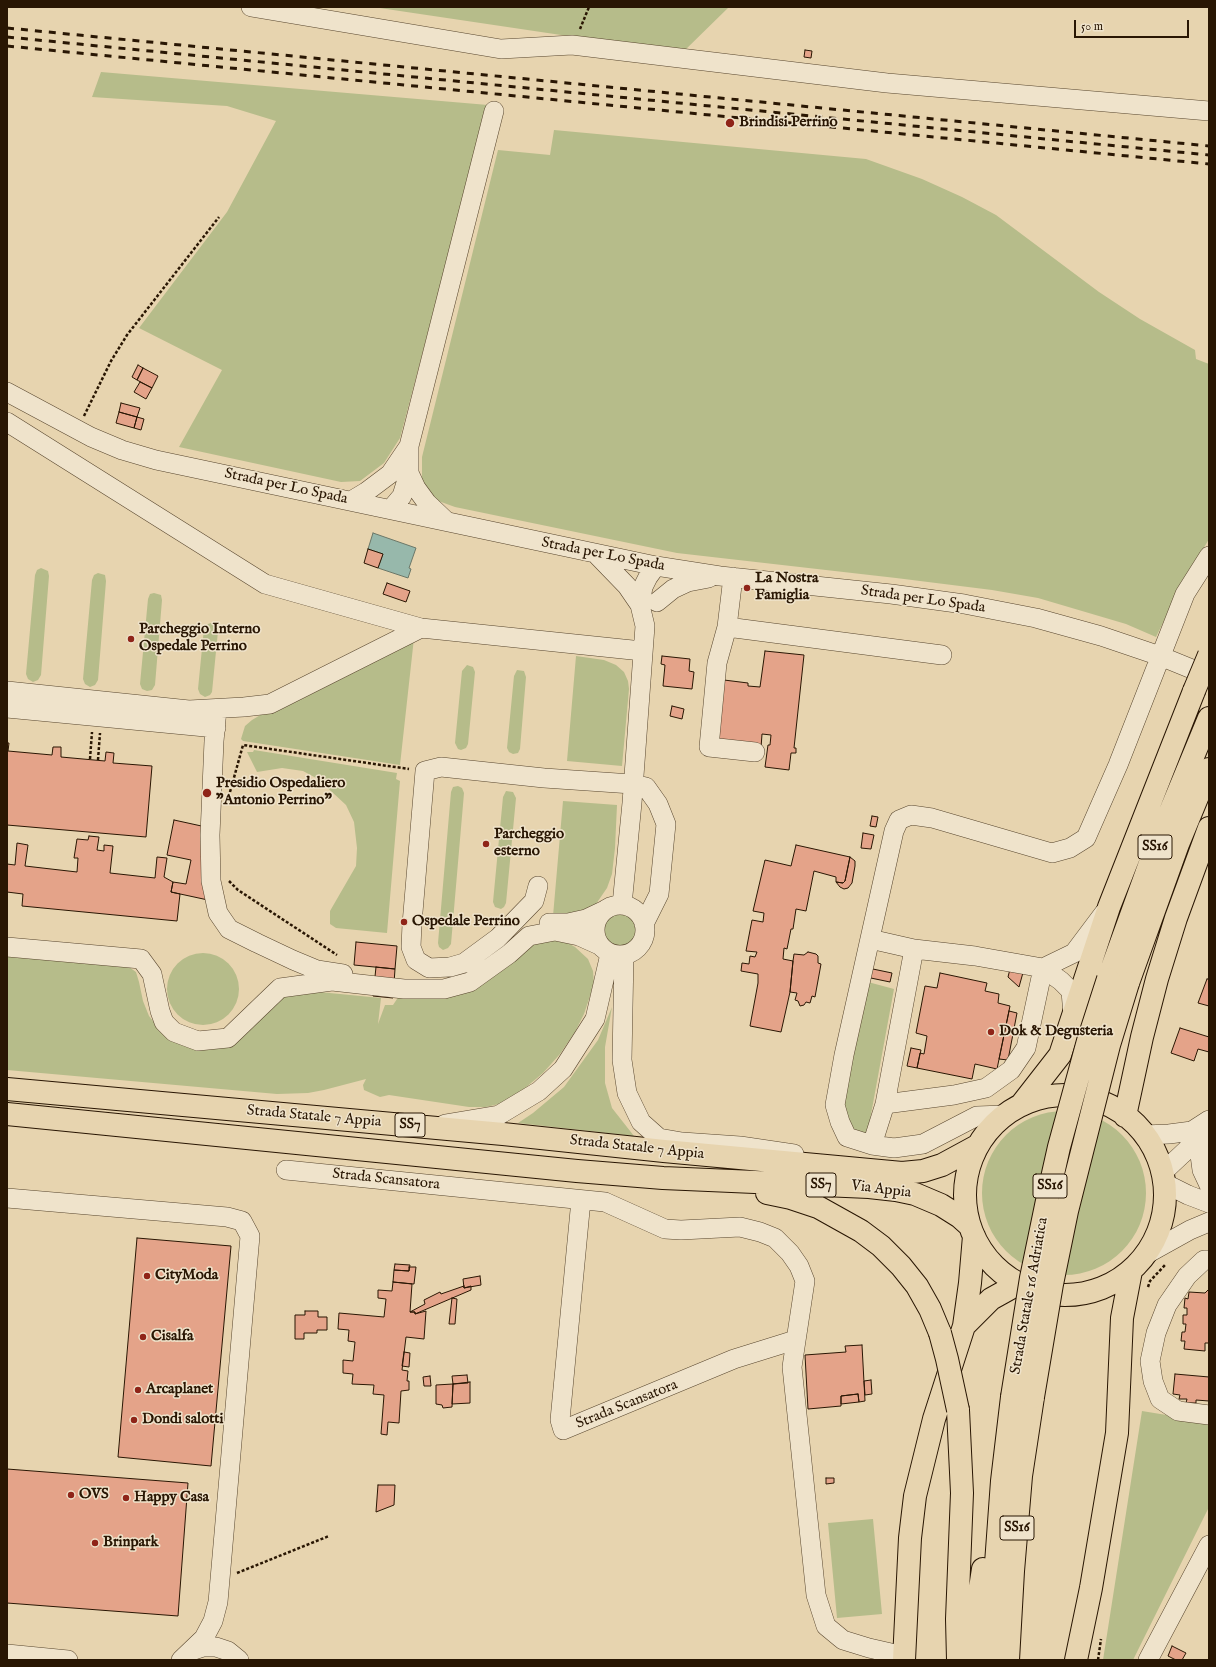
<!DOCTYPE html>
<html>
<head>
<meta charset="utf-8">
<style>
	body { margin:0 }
	#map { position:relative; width:1216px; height:1667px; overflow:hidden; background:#e7d4af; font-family:"IM FELL English",serif }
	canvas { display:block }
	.frame { position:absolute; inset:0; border:8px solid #291603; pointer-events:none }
	.scale { position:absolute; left:1074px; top:20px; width:115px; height:18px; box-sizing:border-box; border:2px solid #291603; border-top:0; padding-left:5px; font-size:12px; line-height:14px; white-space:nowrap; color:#291603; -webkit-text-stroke:3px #efe3cb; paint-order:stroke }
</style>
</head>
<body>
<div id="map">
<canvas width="1216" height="1667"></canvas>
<div class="frame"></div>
<div class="scale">50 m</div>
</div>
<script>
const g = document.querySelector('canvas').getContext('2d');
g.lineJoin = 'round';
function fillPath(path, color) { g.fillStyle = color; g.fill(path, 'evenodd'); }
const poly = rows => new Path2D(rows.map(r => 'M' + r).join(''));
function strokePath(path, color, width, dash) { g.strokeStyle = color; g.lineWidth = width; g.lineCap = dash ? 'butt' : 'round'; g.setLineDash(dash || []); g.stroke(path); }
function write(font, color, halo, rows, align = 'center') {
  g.font = font + ' "IM FELL English",serif'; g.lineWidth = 3; g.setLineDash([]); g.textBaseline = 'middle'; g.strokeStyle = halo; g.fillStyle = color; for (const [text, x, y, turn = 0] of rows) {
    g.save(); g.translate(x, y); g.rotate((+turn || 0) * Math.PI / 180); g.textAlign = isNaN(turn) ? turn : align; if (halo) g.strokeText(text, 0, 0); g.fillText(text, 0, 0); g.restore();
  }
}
fillPath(poly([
	[373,7,729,7,682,53],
	[101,72,488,105,400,438,384,463,360,481,341,482,179,447,222,370,139,328,227,212,276,121,227,106,92,97],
	[554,130,866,159,922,179,962,197,996,215,1099,292,1140,319,1195,350,1196,359,1209,364,1209,539,1178,592,1156,637,1126,624,1038,598,992,590,896,578,677,553,455,507,433,499,422,481,422,457,498,150,550,155],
	[41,568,48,571,49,576,41,675,38,680,33,682,28,679,26,674,35,575,37,570],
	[98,573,105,575,106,581,98,680,95,685,90,687,85,684,83,679,92,580,94,575],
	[154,593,161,595,162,600,155,685,152,690,147,691,142,689,140,684,148,599,150,594],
	[211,623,216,626,218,631,212,692,210,695,205,697,200,694,198,689,204,628,208,624],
	[414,638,400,765,243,741,241,739,245,726,252,720,289,698],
	[576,656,604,660,616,665,624,672,628,681,629,689,622,766,567,761],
	[467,665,473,667,475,672,468,744,466,748,461,750,458,749,455,743,462,671],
	[517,670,524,671,526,677,520,749,518,753,513,754,509,752,507,748,514,676],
	[254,750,397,773,396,779,400,781,387,933,336,928,330,924,330,911,356,866,357,848,354,822,346,805,318,779,303,771,282,768,257,772,247,752,253,752],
	[458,786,462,788,464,793,451,944,448,948,443,950,439,947,438,943,451,792,453,787],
	[506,791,513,792,516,798,506,903,504,907,501,909,495,907,493,902,503,797],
	[563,801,617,805,615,848,612,874,607,888,596,904,580,914,553,916],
	'601 930a18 18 0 1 1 36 0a18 18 0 1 1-36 0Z',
	[559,938,575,947,588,959,593,971,594,984,584,1014,575,1032,560,1054,543,1073,524,1089,503,1103,486,1107,469,1107,389,1095,380,1097,364,1090,363,1085,366,1079,324,1090,308,1093,277,1094,7,1070,7,956,129,967,136,972,139,982,143,1001,149,1016,161,1031,202,1049,257,1011,291,993,309,991,381,998,378,1024,385,1005,393,1005,399,996,435,998,534,942],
	'167 989a36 36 0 1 1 72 0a36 36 0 1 1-72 0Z',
	[868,982,894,989,867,1136,856,1135,845,1119,844,1094],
	[612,1007,605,1047,605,1083,612,1108,634,1136,518,1123,533,1113,564,1087,598,1040],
	'982 1193a82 82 0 1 1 164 0a82 82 0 1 1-164 0Z',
	[1142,1411,1209,1422,1209,1507,1133,1660,1103,1660],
	[873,1519,882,1614,837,1618,828,1523]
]), '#b6bc8a');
const water = poly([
	[373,533,416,548,409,568,411,569,408,578,378,568,383,554,368,549,373,533]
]);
fillPath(water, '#97b8ab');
strokePath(water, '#6b7768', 1);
const building = poly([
	[805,50,812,51,811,58,804,57,805,50],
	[138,365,143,368,137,380,132,377,138,365],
	[143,368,158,376,152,388,137,380,143,368],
	[140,382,152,388,146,399,134,392,140,382],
	[121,403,140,408,137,417,119,412,121,403],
	[119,412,137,417,134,428,116,423,119,412],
	[137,417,144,419,141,430,134,428,137,417],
	[368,549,383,554,378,568,364,563,368,549],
	[387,583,410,591,406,602,383,594,387,583],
	[765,651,804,655,794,748,796,748,796,753,791,753,789,770,765,767,768,745,770,745,771,735,762,734,761,748,717,742,724,680,748,683,748,686,760,687,765,651],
	[662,656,690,659,689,671,694,672,692,689,663,686,665,665,661,664,662,656],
	[672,706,684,709,682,719,670,716,672,706],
	[7,743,9,743,8,751,52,755,53,747,61,747,61,757,105,761,106,752,114,753,113,763,152,766,146,837,7,825,7,743],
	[872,816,878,817,876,827,870,826,872,816],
	[174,820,206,827,208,900,171,892,173,882,186,884,191,860,167,855,174,820],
	[863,833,874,835,871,849,861,848,863,833],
	[89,836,99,837,97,850,104,851,104,845,113,846,110,873,155,878,157,857,167,858,164,877,173,882,171,892,180,894,177,921,22,906,23,894,7,892,7,864,15,865,17,843,28,845,25,866,77,872,78,858,74,858,77,839,88,840,89,836],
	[796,845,850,857,845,881,843,883,836,882,836,877,814,871,806,911,796,909,793,929,791,929,787,949,784,948,783,959,793,961,790,992,781,1032,750,1026,758,983,758,974,741,971,742,963,749,964,750,956,755,957,757,952,746,951,752,920,763,922,764,913,753,911,765,860,791,866,796,845],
	[850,857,855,861,855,866,852,883,848,888,844,889,840,887,836,882,843,883,845,881,850,857],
	[356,942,397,946,395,969,354,965,356,942],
	[808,952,816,954,818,956,818,963,821,964,815,997,812,996,810,1003,806,1002,804,1005,800,1006,798,1001,795,1000,797,993,790,992,793,961,794,954,804,955,808,952],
	[1011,965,1024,969,1019,987,1008,977,1011,965],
	[376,967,395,969,393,998,373,996,376,967],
	[868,968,892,973,890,982,866,977,868,968],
	[940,973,987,983,985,991,999,994,998,1003,1010,1006,997,1069,975,1064,972,1079,917,1068,920,1053,924,1054,927,1036,916,1033,925,986,937,988,940,973],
	[1207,979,1209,979,1209,1006,1198,1003,1207,979],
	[1009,1011,1017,1013,1008,1060,999,1059,1009,1011],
	[1180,1028,1209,1037,1209,1052,1198,1049,1194,1061,1171,1053,1180,1028],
	[911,1048,921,1050,917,1068,907,1066,911,1048],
	[137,1238,231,1246,211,1466,118,1457,137,1238],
	[395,1264,410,1265,409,1271,394,1270,395,1264],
	[409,1267,416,1267,414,1284,393,1282,394,1270,409,1271,409,1267],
	[480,1276,481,1285,464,1288,463,1279,480,1276],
	[393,1282,412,1284,410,1312,415,1312,415,1314,426,1311,424,1339,406,1337,402,1370,408,1371,407,1381,409,1381,409,1390,401,1391,399,1423,388,1422,387,1435,381,1434,384,1395,373,1394,374,1385,352,1384,353,1374,343,1373,343,1360,353,1361,355,1342,348,1341,349,1330,338,1329,339,1313,384,1317,386,1299,378,1298,378,1290,392,1291,393,1282],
	[464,1286,464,1288,471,1286,471,1290,415,1314,415,1312,410,1312,425,1304,424,1300,440,1292,441,1294,464,1286],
	[1209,1289,1209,1343,1205,1343,1205,1351,1184,1349,1185,1341,1181,1341,1182,1332,1185,1332,1186,1324,1183,1324,1183,1315,1187,1315,1187,1308,1184,1308,1185,1298,1188,1299,1189,1292,1205,1293,1209,1289],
	[452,1298,457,1299,455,1324,449,1324,452,1298],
	[305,1311,318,1311,318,1317,327,1317,327,1330,317,1330,317,1333,304,1333,304,1339,295,1339,295,1315,305,1315,305,1311],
	[862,1345,865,1401,859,1402,858,1394,841,1396,841,1406,808,1409,805,1355,846,1352,845,1346,862,1345],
	[404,1352,410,1353,409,1367,402,1366,404,1352],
	[1175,1374,1209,1377,1209,1401,1196,1400,1196,1403,1186,1403,1187,1399,1179,1399,1180,1395,1173,1394,1175,1374],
	[467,1375,468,1383,453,1384,452,1376,467,1375],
	[430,1376,431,1386,424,1386,423,1377,430,1376],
	[871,1380,872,1394,865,1395,864,1381,871,1380],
	[470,1382,470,1403,452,1404,453,1384,470,1382],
	[453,1384,452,1407,443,1408,442,1405,436,1404,436,1385,453,1384],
	[858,1394,859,1402,841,1404,841,1396,858,1394],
	[7,1469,188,1483,178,1616,7,1603,7,1469],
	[826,1478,834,1478,834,1483,826,1484,826,1478],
	[378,1485,395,1485,394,1505,376,1512,378,1485],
	[1172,1646,1186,1653,1182,1660,1176,1660,1168,1656,1172,1646]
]);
fillPath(building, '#e4a389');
strokePath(building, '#291603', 1);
const minor = poly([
	[251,7,501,49,572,45,887,83,1209,111],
	[7,392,91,437,122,450,156,460,656,566,720,576,891,594,964,604,1036,618,1101,636,1160,656,1209,676],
	[7,422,265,584,421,628,642,651],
	[409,446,409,473,416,488,427,503,446,521],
	[351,501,366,492,390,474,409,446,494,111],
	[391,509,402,496,409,473],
	[597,555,627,586,640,605,645,626,632,803,622,905],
	[733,577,727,627,942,655],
	[657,602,673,589,688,582,709,578],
	[640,605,643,587,648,577,656,566],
	[727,627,717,663,709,747,755,752],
	[7,691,189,710,244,707,270,704,421,628],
	[7,708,216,728],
	[217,709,214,741,210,835,211,881,218,913,229,929,257,943,293,960,317,970,343,974],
	[538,886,534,901,498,938,464,963,450,967,429,968,416,960,411,947,412,924,425,771,441,767,544,778,632,784,646,787,658,804,666,824,659,894,644,924],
	'595 930a25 25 0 1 1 50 0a25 25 0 1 1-50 0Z',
	[549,923,568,923,586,919,607,909],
	[870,939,914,949,885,1104,954,1095,986,1088,1011,1070,1026,1048,1043,968],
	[7,947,141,959,152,974,160,1011,164,1022,174,1032,198,1041,228,1038,280,988,332,981,404,989,444,989,470,982,509,954,529,936,555,931,579,936,599,945],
	[914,949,975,956,1043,968,1061,981,1071,991,1073,1015],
	[624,955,622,1060,627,1093,641,1122,659,1138,682,1142,740,1146,794,1154],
	[1043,968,1074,953,1104,913],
	[1004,1115,977,1116,923,1144,894,1148,872,1145,847,1137,840,1122,835,1105,844,1055,894,831,899,820,911,815,932,818,1052,853,1070,848,1086,838,1118,765,1185,594,1209,556],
	[445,1124,499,1115,539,1091,563,1069,595,1019,610,954],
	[1144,1135,1169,1134,1192,1131,1209,1120],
	[1209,1137,1200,1155,1202,1170,1209,1185],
	[872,1145,885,1104],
	[286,1170,605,1202,665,1229,681,1230,740,1227,760,1232,775,1238,790,1253,799,1266,805,1281,792,1367,816,1595,826,1626,843,1640,869,1648,904,1656],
	[1162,1173,1209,1129],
	[1164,1183,1188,1195,1209,1203],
	[7,1198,227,1217,242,1221,250,1236,218,1602,213,1621,204,1638,181,1660],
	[581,1200,560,1420,563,1430,734,1359,795,1340],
	[1145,1255,1190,1230,1209,1222],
	[1209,1260,1204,1260,1187,1276,1167,1305,1156,1333,1150,1361,1153,1381,1160,1399,1178,1411,1209,1415],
	[191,1651,203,1647,216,1647,228,1651,239,1660],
	[7,1654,68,1660],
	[1148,1660,1209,1545]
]);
const highway = poly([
	[1108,979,1158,841,1209,718],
	[1128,983,1178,844,1209,769],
	[7,1089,503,1134,664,1151,902,1173,923,1171,942,1165,977,1146],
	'965 1195a100 100 0 1 1 200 0a100 100 0 1 1-200 0Z',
	[1021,1105,1060,1055,1109,907,1194,691],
	[7,1114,577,1171,663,1178,869,1187,896,1190,915,1194,941,1205,960,1217,970,1226],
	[1125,1116,1142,1037,1157,979,1176,918,1209,828],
	[767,1193,791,1198,818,1207,861,1231,881,1246,901,1266,917,1286,930,1309,940,1333],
	[964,1326,991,1299,1018,1284],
	[958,1410,962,1493,957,1619,958,1660],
	[904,1660,910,1538,915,1496,934,1419,964,1326,970,1283,974,1236],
	[969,1660,983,1569],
	[989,1660,1002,1481,1012,1397],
	[1008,1660,1013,1571,1021,1476,1033,1397],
	[1076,1660,1091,1588,1117,1433,1122,1318,1131,1271]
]);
strokePath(minor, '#58462e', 20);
strokePath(highway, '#291603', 24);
strokePath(poly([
	[580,29,589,7],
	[84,416,111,361,127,335,219,217],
	[90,759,92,732],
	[98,760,100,733],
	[230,792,243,745,409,769],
	[229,881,238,890,337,955],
	[1148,1287,1150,1281,1166,1264],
	[237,1573,329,1536],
	[1098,1660,1101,1639]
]), '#291603', 2.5, [3, 2]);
strokePath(minor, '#efe3cb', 19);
strokePath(highway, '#e7d4af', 22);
strokePath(poly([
	[7,28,1209,146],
	[7,37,1209,155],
	[7,46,1209,164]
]), '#291603', 3, [7, 7]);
const highwayBridge = poly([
	[1194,691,1209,655],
	[940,1333,947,1359,958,1410],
	[1012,1397,1031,1278,1048,1196,1059,1147,1088,1041,1108,979],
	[1033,1397,1052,1284,1067,1211,1109,1045,1128,983]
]);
strokePath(highwayBridge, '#291603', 24, []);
strokePath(highwayBridge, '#e7d4af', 22);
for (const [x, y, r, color] of [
	[730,123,5,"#8f2418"],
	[747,588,4,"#8f2418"],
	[131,639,4,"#8f2418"],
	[207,793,5,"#8f2418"],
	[486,844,4,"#8f2418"],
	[404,922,4,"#8f2418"],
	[991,1032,4,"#8f2418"],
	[147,1276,4,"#8f2418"],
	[143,1337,4,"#8f2418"],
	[138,1390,4,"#8f2418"],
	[134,1420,4,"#8f2418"],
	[71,1495,4,"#8f2418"],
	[126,1498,4,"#8f2418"],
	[95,1543,4,"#8f2418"]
]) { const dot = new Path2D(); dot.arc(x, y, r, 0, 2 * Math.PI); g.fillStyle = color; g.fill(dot); strokePath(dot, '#efe3cb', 1.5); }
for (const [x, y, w] of [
	[1155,847,34],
	[410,1125,30],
	[821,1185,30],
	[1050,1186,34],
	[1017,1528,34]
]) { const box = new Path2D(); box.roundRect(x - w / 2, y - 12, w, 24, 3); g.fillStyle = '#efe3cb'; g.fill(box); strokePath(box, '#291603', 1); }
write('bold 14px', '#291603', null, [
	["SS16",1155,847],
	["SS7",410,1125],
	["SS7",821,1185],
	["SS16",1050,1186],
	["SS16",1017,1528]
]);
write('bold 15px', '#291603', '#efe3cb', [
	["Brindisi Perrino",739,123],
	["La Nostra",755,579],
	["Famiglia",755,596],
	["Parcheggio Interno",139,630],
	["Ospedale Perrino",139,647],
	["Presidio Ospedaliero",216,784],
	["\"Antonio Perrino\"",216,801],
	["Parcheggio",494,835],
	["esterno",494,852],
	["Ospedale Perrino",412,922],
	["Dok & Degusteria",999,1032],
	["CityModa",155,1276],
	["Cisalfa",151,1337],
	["Arcaplanet",146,1390],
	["Dondi salotti",142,1420],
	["OVS",79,1495],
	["Happy Casa",134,1498],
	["Brinpark",103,1543]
], 'left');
write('15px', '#291603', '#efe3cb', [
	["Strada per Lo Spada",286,487,12],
	["Strada per Lo Spada",603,555,11],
	["Strada per Lo Spada",923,600,8],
	["Strada Statale 7 Appia",314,1117,5],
	["Strada Statale 7 Appia",637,1148,6],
	["Strada Scansatora",386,1180,6],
	["Via Appia",881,1190,7],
	["Strada Statale 16 Adriatica",1030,1296,-80],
	["Strada Scansatora",627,1405,-22]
]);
</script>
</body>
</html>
